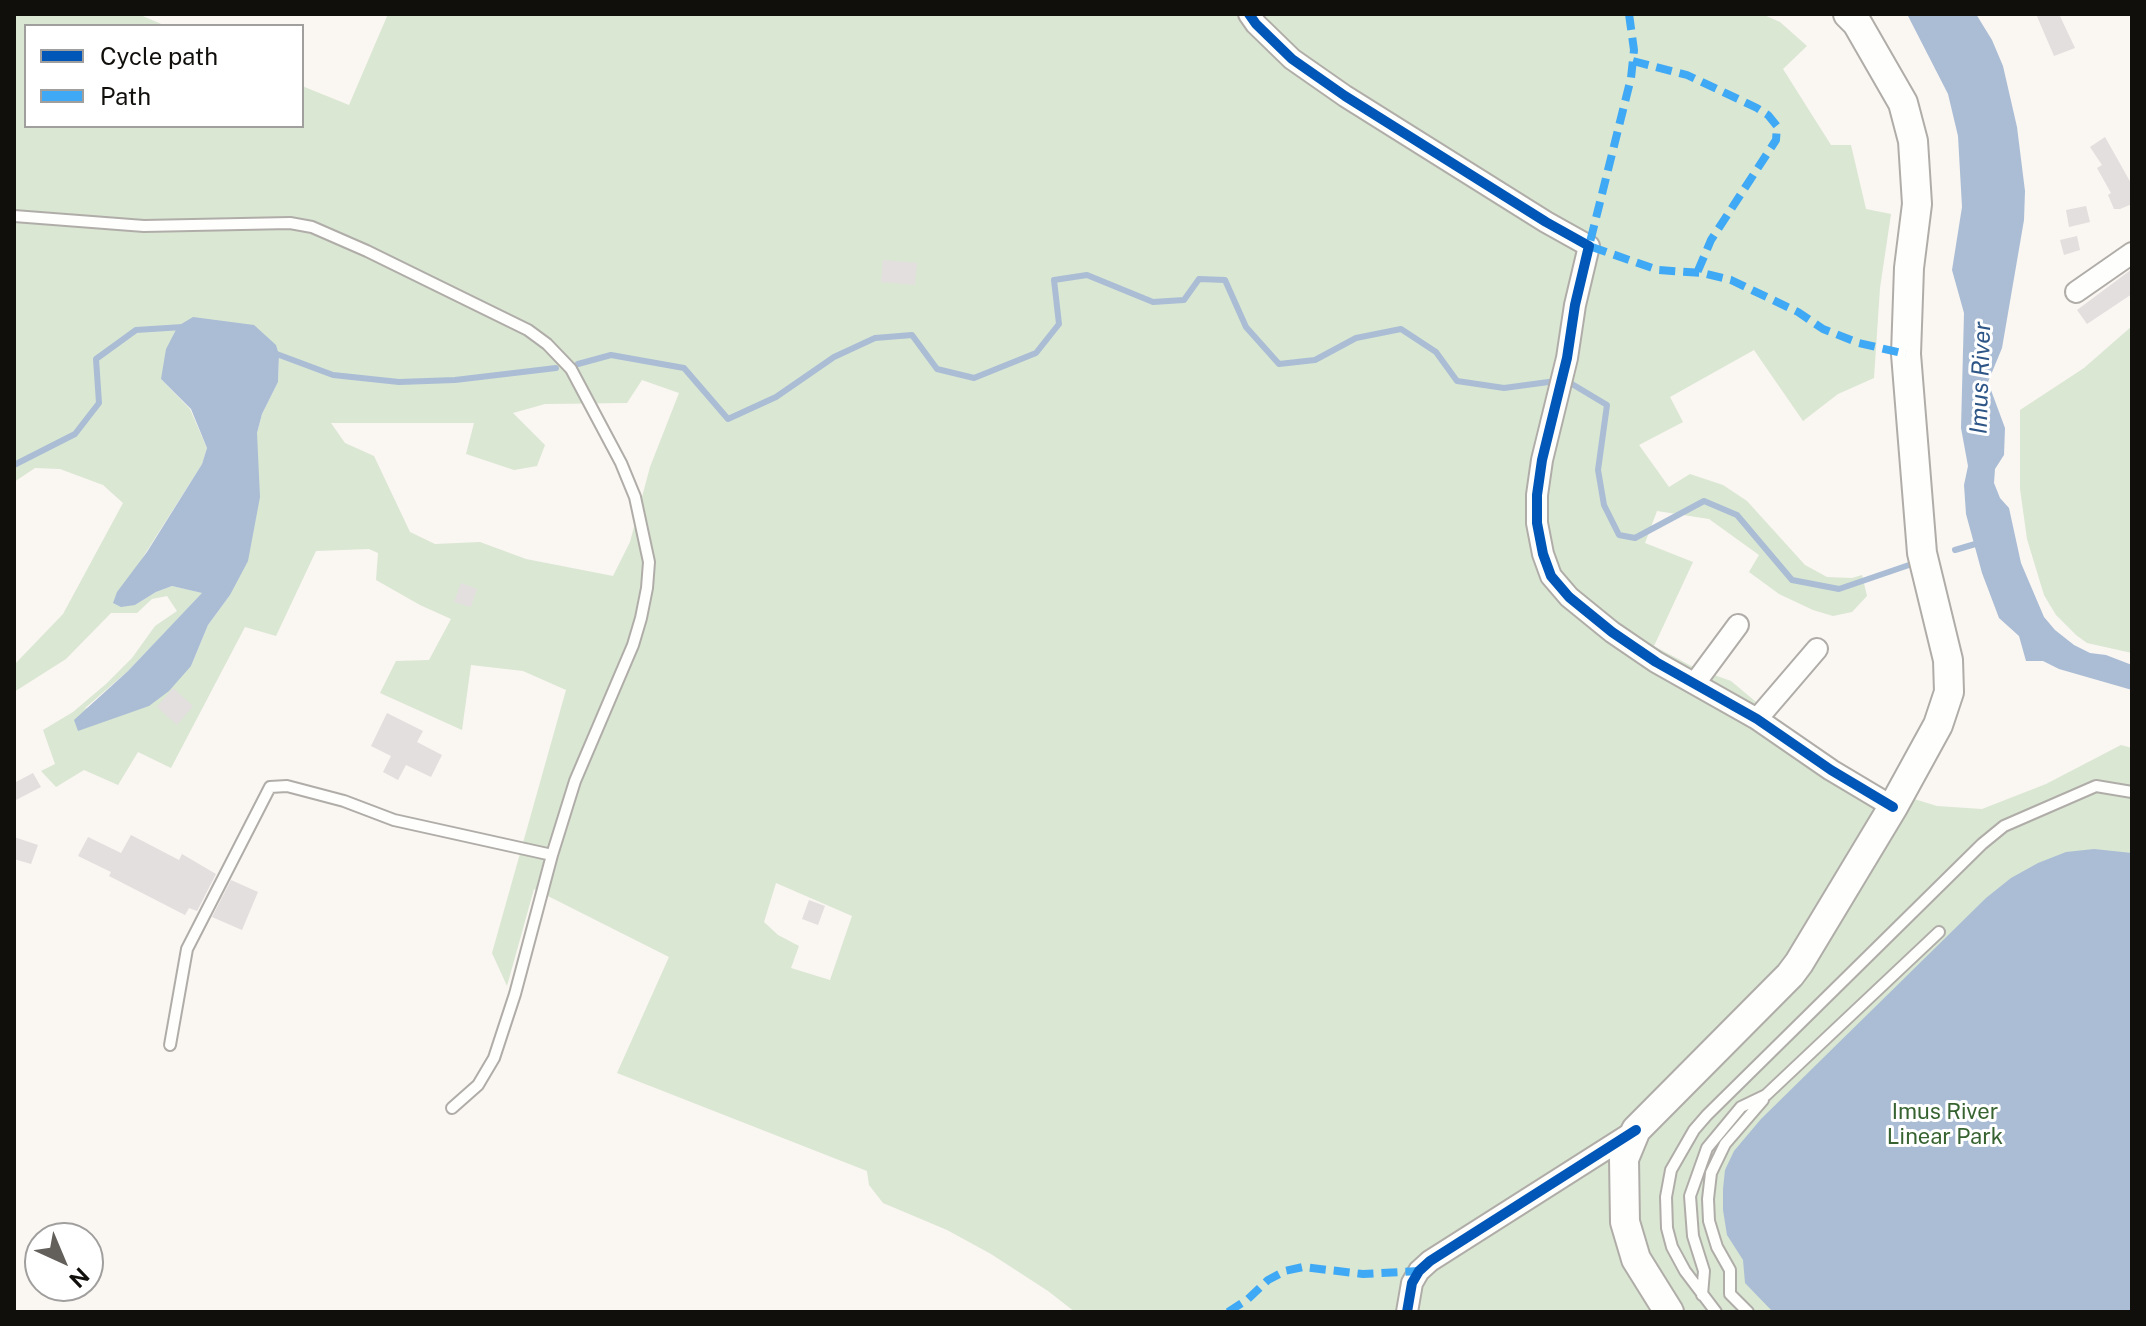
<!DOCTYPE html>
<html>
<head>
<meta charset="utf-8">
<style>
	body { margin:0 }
	#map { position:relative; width:2146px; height:1326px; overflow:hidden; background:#faf6f2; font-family:"Public Sans",sans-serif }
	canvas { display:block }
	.frame { position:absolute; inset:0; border:16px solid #110f0c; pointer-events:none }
	.legend { position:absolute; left:24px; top:24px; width:280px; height:104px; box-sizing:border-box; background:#fff; border:2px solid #a09f9e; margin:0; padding:10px 14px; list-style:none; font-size:24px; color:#110f0c }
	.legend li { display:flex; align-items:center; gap:16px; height:40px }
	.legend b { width:40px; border:2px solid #a09f9e }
	.north { position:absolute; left:24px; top:1222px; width:80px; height:80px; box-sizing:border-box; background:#fff; border:2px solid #a09f9e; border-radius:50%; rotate:136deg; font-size:22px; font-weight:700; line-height:32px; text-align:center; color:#110f0c }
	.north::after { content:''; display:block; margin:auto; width:28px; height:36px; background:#63605c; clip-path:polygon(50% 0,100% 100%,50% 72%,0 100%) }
</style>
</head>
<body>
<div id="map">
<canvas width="2146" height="1326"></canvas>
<div class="frame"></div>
<ul class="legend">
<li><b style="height:10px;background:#0057b8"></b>Cycle path</li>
<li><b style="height:10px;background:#3fa9f5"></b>Path</li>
</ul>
<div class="north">N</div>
</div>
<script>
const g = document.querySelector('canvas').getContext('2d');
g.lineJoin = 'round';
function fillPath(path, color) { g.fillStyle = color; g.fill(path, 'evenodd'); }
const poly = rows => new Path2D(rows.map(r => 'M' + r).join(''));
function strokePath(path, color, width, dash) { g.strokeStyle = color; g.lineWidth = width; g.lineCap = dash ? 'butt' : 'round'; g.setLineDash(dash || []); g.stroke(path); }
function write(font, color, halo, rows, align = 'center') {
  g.font = font + ' "Public Sans",sans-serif'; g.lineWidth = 6; g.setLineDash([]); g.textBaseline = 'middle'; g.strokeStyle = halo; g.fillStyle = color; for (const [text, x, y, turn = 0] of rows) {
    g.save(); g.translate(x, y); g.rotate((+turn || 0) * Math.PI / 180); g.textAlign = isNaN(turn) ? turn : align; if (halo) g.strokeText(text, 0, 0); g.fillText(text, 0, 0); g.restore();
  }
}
fillPath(poly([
	[14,14,138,14,166,26,26,26,26,126,302,126,302,86,349,105,388,14,1762,14,1780,22,1807,46,1783,69,1831,145,1851,145,1866,209,1891,214,1880,288,1874,378,1838,394,1803,421,1754,350,1670,397,1683,422,1639,445,1669,487,1690,474,1723,485,1747,501,1805,565,1827,577,1852,578,1862,575,1867,596,1852,612,1833,616,1813,610,1779,594,1749,572,1759,555,1709,519,1657,511,1645,543,1693,562,1654,646,1695,668,1731,681,1786,727,1837,762,1888,791,1937,806,1982,809,2046,784,2121,745,2132,748,2132,1312,1075,1312,1048,1291,991,1254,947,1230,883,1203,869,1185,867,1171,617,1073,669,957,534,889,507,986,492,953,566,690,523,671,471,665,462,730,380,693,396,661,429,660,451,619,420,605,376,580,378,553,369,549,316,551,276,636,245,627,171,768,138,752,118,785,84,770,56,787,41,771,55,764,43,730,73,712,106,684,132,658,155,626,177,611,167,596,152,599,137,613,111,613,66,659,14,692,14,665,63,614,123,503,103,485,60,469,35,468,14,482],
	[275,345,279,356,278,382,262,414,257,433,257,461,230,595,208,625,191,666,84,709,128,671,203,593,172,586,156,592,135,605,138,565,202,464,207,448,190,409,161,379],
	[642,380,679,393,650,467,630,542,613,576,526,559,480,542,435,544,410,532,374,456,345,443,331,423,474,423,466,454,514,470,537,466,545,445,513,413,545,404,627,403],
	[776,883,852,916,830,980,791,968,799,946,778,935,764,922],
	[2132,326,2132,653,2087,643,2076,635,2056,615,2044,595,2027,539,2020,489,2020,410,2084,368]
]), '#dae7d3');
fillPath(poly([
	[1907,14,1976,14,1992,40,2003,66,2017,127,2025,191,2024,220,2002,348,1988,382,2005,428,2004,455,1995,469,1994,483,2000,498,2009,508,2021,563,2044,617,2055,630,2074,645,2090,653,2106,655,2132,665,2132,690,2059,669,2043,661,2026,661,2019,636,1999,618,1982,573,1966,514,1964,485,1968,466,1961,428,1964,313,1952,270,1962,207,1958,136,1948,94],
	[193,317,254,325,276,345,279,355,278,382,262,414,257,433,260,497,248,561,230,595,208,625,191,666,169,691,149,706,78,731,74,720,128,671,202,593,172,586,156,592,135,605,121,607,113,603,117,592,147,552,202,464,207,448,191,409,161,379,166,349,178,326],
	[2094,849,2132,853,2132,1312,1773,1312,1745,1283,1743,1260,1727,1235,1723,1210,1723,1189,1725,1170,1734,1151,1761,1119,1986,898,2011,878,2038,863,2066,852]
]), '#aabdd5');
strokePath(poly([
	[274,353,333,375,399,382,455,380,556,368],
	[578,364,611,355,684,368,728,419,776,397,834,357,875,338,912,335,937,369,974,378,1036,353,1059,324,1054,280,1087,275,1153,302,1184,300,1199,279,1225,280,1246,327,1279,364,1315,360,1356,338,1401,329,1436,352,1457,381,1504,388,1556,381],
	[1567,381,1607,405,1598,470,1604,505,1619,535,1635,538,1704,501,1737,515,1792,580,1839,589,1909,565],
	[14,465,75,434,99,403,96,359,136,330,183,327],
	[1955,550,1982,542]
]), '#aabdd5', 6);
fillPath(poly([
	[2036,14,2059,14,2075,48,2054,56],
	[2105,137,2132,185,2132,204,2120,209,2114,209,2108,195,2111,193,2097,168,2102,165,2090,147],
	[2086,206,2090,222,2069,227,2066,210],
	[2077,236,2080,250,2064,255,2060,240],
	[883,260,917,263,915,285,881,282],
	[2132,269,2132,294,2087,324,2077,310],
	[461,583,477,589,471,607,454,602],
	[173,688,193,706,177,725,157,707],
	[387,713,423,731,417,742,442,755,431,777,406,765,398,780,383,772,391,756,371,746],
	[33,773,41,787,14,801,14,783],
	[131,835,179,860,182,854,216,874,197,911,189,908,185,915,109,876,111,872,78,856,88,837,121,853],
	[14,837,38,845,31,864,14,859],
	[231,880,258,892,242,930,212,917],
	[809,900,825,906,818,925,802,919]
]), '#e3dfdf');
const lane = poly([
	[14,216,144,226,290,223,312,227,367,251,528,330,547,344,571,369,621,463,635,497,649,562,647,588,641,618,633,645,575,781,552,855,515,994,494,1058,478,1085,452,1108],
	[170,1045,187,949,270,787,287,786,344,801,394,820,552,855],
	[1702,1295,1704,1271,1693,1236,1690,1196,1707,1148,1741,1107,1766,1095,1939,932],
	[1716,1312,1685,1271,1672,1247,1667,1228,1666,1197,1671,1170,1694,1130,1707,1115,1982,844,2004,826,2096,786,2132,792],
	[1748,1312,1730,1294,1730,1270,1717,1247,1709,1221,1708,1199,1711,1173,1725,1144,1763,1100]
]);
const street = poly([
	[1249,14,1256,24,1292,59,1345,96,1546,222,1589,246,1575,305,1567,358,1542,460,1537,495,1537,523,1543,554,1551,576,1569,597,1612,632,1656,662,1757,719,1831,770,1893,807],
	[2076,292,2132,253],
	[1695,683,1738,625],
	[1757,719,1817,649],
	[1407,1312,1412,1283,1419,1271,1430,1261,1636,1130]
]);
const secondary = poly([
	[1669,1312,1636,1259,1625,1222,1624,1159,1636,1130,1790,975,1799,963,1893,807,1938,725,1949,692,1948,660,1922,553,1906,354,1909,268,1917,204,1913,141,1903,103,1857,23,1848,14]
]);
strokePath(lane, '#b0ada9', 14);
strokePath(street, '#b0ada9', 24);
strokePath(secondary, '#b0ada9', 32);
strokePath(lane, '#fefefd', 10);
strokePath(street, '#fefefd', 20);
strokePath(secondary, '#fefefd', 28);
strokePath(poly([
	[1629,14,1634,50,1631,78,1589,246,1658,270,1702,273,1731,280,1798,312,1823,329,1859,343,1906,354],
	[1633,61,1687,75,1757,108,1768,115,1777,126,1776,140,1711,240,1697,273],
	[1228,1312,1248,1299,1268,1280,1285,1271,1303,1267,1363,1274,1419,1271]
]), '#3fa9f5', 8, [16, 8]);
strokePath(poly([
	[1249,14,1256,24,1292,59,1345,96,1546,222,1589,246,1575,305,1567,358,1542,460,1537,495,1537,523,1543,554,1551,576,1569,597,1612,632,1656,662,1757,719,1831,770,1893,807],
	[1407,1312,1412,1283,1419,1271,1430,1261,1636,1130]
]), '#0057b8', 10);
write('22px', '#376331', '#fff', [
	["Imus River",1945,1112],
	["Linear Park",1945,1137]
]);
write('italic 24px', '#2d5586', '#fff', [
	["Imus River",1981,378,-88]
]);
</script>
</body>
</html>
